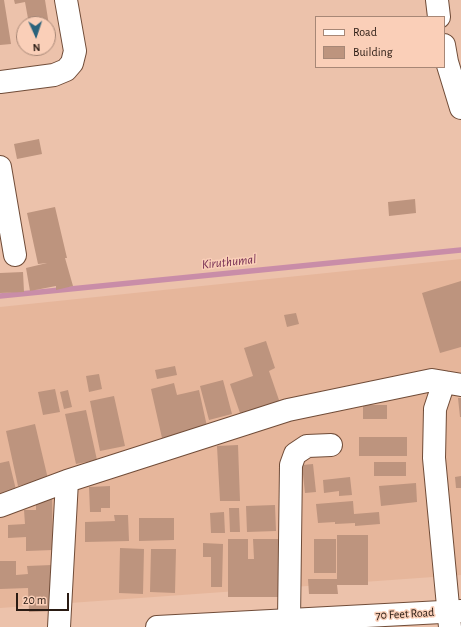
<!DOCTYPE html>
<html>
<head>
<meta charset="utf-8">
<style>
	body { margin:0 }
	#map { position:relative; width:461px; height:627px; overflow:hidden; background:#ecc2ab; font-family:"Alegreya Sans",sans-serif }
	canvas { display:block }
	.legend { position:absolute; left:315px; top:16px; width:130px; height:52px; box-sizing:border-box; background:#facfb8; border:1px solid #a78776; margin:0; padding:5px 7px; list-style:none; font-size:12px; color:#2a1b13 }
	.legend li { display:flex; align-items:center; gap:8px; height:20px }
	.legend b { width:20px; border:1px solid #a78776 }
	.north { position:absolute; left:16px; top:16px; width:40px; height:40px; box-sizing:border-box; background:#facfb8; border:1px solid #a78776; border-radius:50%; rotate:177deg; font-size:11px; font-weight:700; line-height:16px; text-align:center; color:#2a1b13 }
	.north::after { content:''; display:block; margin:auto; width:14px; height:18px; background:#2a637c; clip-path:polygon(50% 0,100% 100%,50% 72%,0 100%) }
	.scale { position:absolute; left:16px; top:593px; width:53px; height:18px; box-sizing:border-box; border:2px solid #2a1b13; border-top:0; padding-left:5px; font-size:12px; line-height:14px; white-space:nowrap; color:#2a1b13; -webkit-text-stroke:3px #facfb8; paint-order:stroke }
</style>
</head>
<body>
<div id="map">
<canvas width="461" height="627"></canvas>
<ul class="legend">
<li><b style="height:5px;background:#fff"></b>Road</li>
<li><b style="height:11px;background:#bd947e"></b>Building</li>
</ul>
<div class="north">N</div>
<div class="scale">20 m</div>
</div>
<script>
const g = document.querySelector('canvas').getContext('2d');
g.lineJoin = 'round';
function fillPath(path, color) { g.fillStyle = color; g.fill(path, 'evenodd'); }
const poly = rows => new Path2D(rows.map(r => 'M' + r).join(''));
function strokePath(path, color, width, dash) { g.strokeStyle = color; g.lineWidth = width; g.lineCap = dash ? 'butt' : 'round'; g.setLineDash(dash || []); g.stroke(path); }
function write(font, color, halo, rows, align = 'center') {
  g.font = font + ' "Alegreya Sans",sans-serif'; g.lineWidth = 3; g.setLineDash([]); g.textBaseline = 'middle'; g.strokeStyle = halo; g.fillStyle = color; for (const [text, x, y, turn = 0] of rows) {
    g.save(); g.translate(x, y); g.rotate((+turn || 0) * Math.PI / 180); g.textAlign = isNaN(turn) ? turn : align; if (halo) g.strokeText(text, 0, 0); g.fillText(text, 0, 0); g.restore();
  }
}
fillPath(poly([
	[461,259,461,575,0,608,0,307]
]), '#e6b69b');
strokePath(poly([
	[0,296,461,250]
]), '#c98da8', 5.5);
fillPath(poly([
	[0,0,4,0,11,44,0,45],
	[14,0,45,0,51,38,48,39,48,24,29,24,25,2,15,4],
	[39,139,42,154,17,159,14,144],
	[415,199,416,213,389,216,388,202],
	[55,207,67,258,65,258,73,286,56,290,56,286,30,291,26,268,47,263,38,264,27,213],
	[23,272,24,292,0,293,0,273],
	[461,281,461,347,440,353,422,293],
	[296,313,299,324,287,327,284,315],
	[266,341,275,368,269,371,280,403,241,416,230,384,253,376,244,348],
	[175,366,177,375,157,379,155,370],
	[99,374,102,389,89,392,86,376],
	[223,380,232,414,209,420,200,386],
	[174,383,177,395,199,390,208,431,186,433,162,438,151,389],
	[55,389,60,412,43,415,38,392],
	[68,390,72,407,64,409,60,392],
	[114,396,125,446,100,451,90,401],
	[458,398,461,398,461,417,460,417],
	[363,405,387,405,387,419,363,419],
	[86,410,97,460,76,464,65,414],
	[35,424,48,479,18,486,6,431],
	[359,437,407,437,407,456,359,456],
	[238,445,240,501,220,501,217,446],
	[9,461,17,494,0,497,0,463],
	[374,462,406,462,406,476,374,476],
	[313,464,316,492,305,493,302,465],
	[461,476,461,488,456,488,455,477],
	[350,477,352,495,339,496,339,491,324,493,323,480],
	[416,483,417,502,381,506,379,486],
	[110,486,110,508,101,508,101,512,90,512,89,487],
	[52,492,53,550,26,551,26,537,8,538,8,525,25,524,24,510,36,510,36,502],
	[353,501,354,514,379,512,380,524,355,526,355,523,335,524,335,522,318,523,316,504],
	[275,505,276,531,247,532,246,506],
	[229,508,239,508,240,532,230,532],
	[224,512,225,533,211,533,210,513],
	[114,515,128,515,129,541,85,542,85,522,115,521],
	[139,518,174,518,174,540,139,541],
	[337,535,368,535,368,585,337,585,338,594,309,594,308,579,337,579],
	[228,539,248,539,248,559,254,559,253,539,286,539,286,597,228,597],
	[314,539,336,539,336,573,314,573],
	[203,543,223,544,222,587,211,587,211,557,203,557],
	[120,548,144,549,143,594,119,593],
	[151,549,176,549,175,593,150,592],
	[0,561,16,561,16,575,28,574,27,566,52,565,53,611,29,612,28,588,0,589]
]), '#bd947e');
const minor = poly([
	[437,0,439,17],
	[444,45,447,62,461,108],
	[0,82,54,75,66,70,72,63,75,51,66,0],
	[0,167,15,255],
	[444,382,435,409,434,458,450,627],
	[0,506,67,481,288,410,432,380,461,385],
	[289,620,291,465,295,454,307,446,331,445],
	[59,627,67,481]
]);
const major = poly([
	[157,627,461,611]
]);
strokePath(minor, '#704c38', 24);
strokePath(major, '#704c38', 24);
strokePath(minor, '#fff', 22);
strokePath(major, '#fff', 22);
write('12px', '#2a1b13', '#facfb8', [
	["70 Feet Road",405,614,-3]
]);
write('italic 13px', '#742c52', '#facfb8', [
	["Kiruthumal",229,262,-6]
]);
</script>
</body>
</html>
